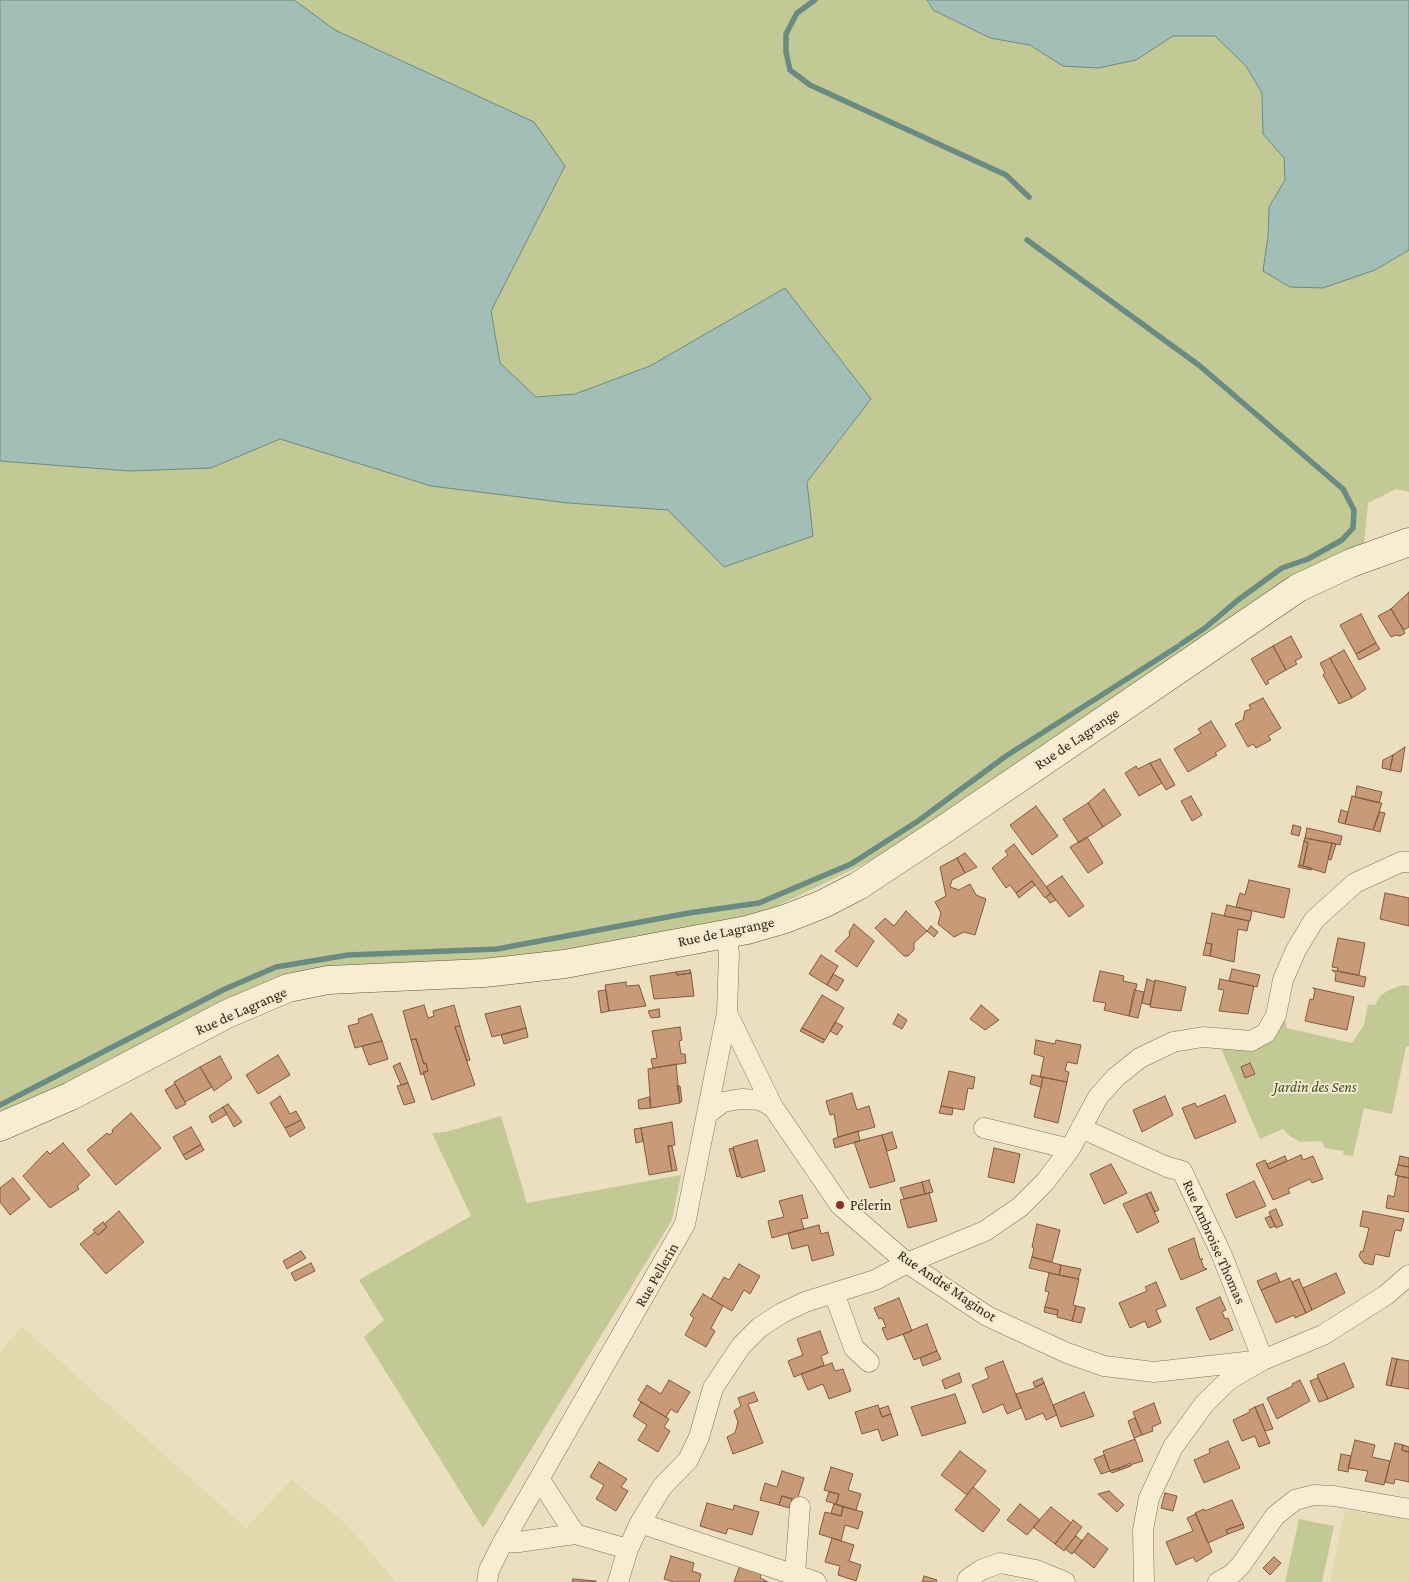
<!DOCTYPE html>
<html>
<head>
<meta charset="utf-8">
<style>
	body { margin:0 }
	canvas { display:block; background:#ecdfc0 }
</style>
</head>
<body>
<canvas width="1409" height="1582"></canvas>
<script>
const g = document.querySelector('canvas').getContext('2d');
g.lineJoin = 'round';
function fillPath(path, color) { g.fillStyle = color; g.fill(path, 'evenodd'); }
const poly = rows => new Path2D(rows.map(r => 'M' + r).join(''));
function strokePath(path, color, width, dash) { g.strokeStyle = color; g.lineWidth = width; g.lineCap = dash ? 'butt' : 'round'; g.setLineDash(dash || []); g.stroke(path); }
function write(font, color, halo, rows, align = 'center') {
  g.font = font + ' "Crimson Pro",serif'; g.lineWidth = 4; g.setLineDash([]); g.textBaseline = 'middle'; g.strokeStyle = halo; g.fillStyle = color; for (const [text, x, y, turn = 0] of rows) {
    g.save(); g.translate(x, y); g.rotate((+turn || 0) * Math.PI / 180); g.textAlign = isNaN(turn) ? turn : align; if (halo) g.strokeText(text, 0, 0); g.fillText(text, 0, 0); g.restore();
  }
}
fillPath(poly([
	[22,1327,246,1528,292,1480,345,1523,396,1582,0,1582,0,1352],
	[1345,1510,1409,1519,1409,1582,1330,1582]
]), '#e1d9ad');
fillPath(poly([
	[294,0,926,0,933,10,990,38,1030,45,1063,66,1136,60,1173,36,1215,36,1247,66,1262,93,1263,134,1284,158,1285,180,1269,207,1268,236,1375,270,1409,250,1409,492,1396,489,1368,503,1364,545,913,840,761,914,514,962,283,979,0,1119,0,461,130,471,211,468,280,439,431,486,568,503,668,510,724,567,813,536,807,482,871,399,785,288,650,366,575,394,536,397,500,363,491,311,565,166,335,30],
	[1403,985,1409,986,1409,1046,1406,1047,1392,1114,1364,1108,1353,1156,1343,1155,1344,1151,1325,1148,1321,1141,1300,1142,1290,1136,1283,1129,1260,1139,1220,1046,1284,1018,1287,1028,1352,1043,1364,1025,1368,1004,1375,1005,1381,995,1391,989],
	[501,1116,527,1203,681,1175,672,1220,483,1528,364,1337,384,1320,359,1280,471,1216,432,1133,446,1132],
	[1299,1519,1334,1526,1322,1582,1285,1582]
]), '#c3c994');
const water = poly([
	[0,0,294,0,335,30,534,122,565,166,491,311,500,363,536,397,575,394,650,366,785,288,871,399,807,482,813,536,724,567,668,510,568,503,431,486,280,439,211,468,130,471,0,461,0,0],
	[927,0,1409,0,1409,250,1375,270,1323,288,1290,287,1263,271,1268,236,1269,207,1285,180,1284,158,1263,134,1262,93,1246,66,1215,36,1173,36,1136,60,1098,68,1063,66,1030,45,990,38,933,10,927,0]
]);
fillPath(water, '#a2beb6');
strokePath(water, '#6a8b83', 1);
strokePath(poly([
	[815,0,797,13,786,34,786,52,790,70,810,85,1006,175,1029,197],
	[1027,240,1200,366,1343,489,1354,510,1353,528,1342,540,1308,559,1282,568,1238,600,1205,628,1181,644],
	[0,1105,225,989,276,967,348,955,497,949,689,913,759,903,851,864,918,821,1006,756,1177,647]
]), '#6a8b83', 5.5);
const building = poly([
	[1409,592,1409,627,1404,630,1391,609,1409,592],
	[1391,609,1405,633,1400,636,1396,635,1391,637,1378,616,1391,609],
	[1361,614,1376,643,1356,654,1340,625,1361,614],
	[1291,636,1302,657,1295,661,1297,664,1286,670,1273,646,1291,636],
	[1376,643,1380,649,1359,660,1356,654,1376,643],
	[1273,646,1286,670,1267,681,1269,683,1266,685,1251,659,1273,646],
	[1344,650,1366,689,1352,698,1330,658,1344,650],
	[1330,658,1352,698,1339,704,1323,675,1325,673,1320,663,1330,658],
	[1263,698,1281,728,1268,736,1271,740,1256,748,1253,744,1248,747,1235,724,1243,720,1245,711,1251,709,1249,705,1263,698],
	[1211,721,1226,746,1215,753,1217,755,1188,772,1174,749,1201,733,1198,729,1211,721],
	[1405,747,1401,772,1390,770,1393,755,1405,747],
	[1393,755,1390,770,1382,768,1383,760,1393,755],
	[1160,759,1175,785,1166,790,1150,763,1160,759],
	[1150,763,1162,783,1139,796,1125,773,1136,766,1138,769,1150,763],
	[1357,786,1382,792,1379,803,1355,797,1357,786],
	[1104,789,1121,815,1103,827,1088,803,1104,789],
	[1191,796,1202,815,1192,821,1181,801,1191,796],
	[1352,796,1382,803,1373,830,1345,824,1352,796],
	[1088,803,1103,827,1079,843,1063,819,1088,803],
	[1036,806,1058,836,1032,855,1010,825,1036,806],
	[1341,810,1348,812,1345,824,1338,822,1341,810],
	[1380,812,1385,813,1380,832,1373,830,1380,812],
	[1293,825,1301,827,1299,836,1291,834,1293,825],
	[1307,828,1342,836,1340,845,1305,838,1307,828],
	[1087,837,1103,863,1088,873,1070,847,1087,837],
	[1305,838,1332,843,1325,873,1303,866,1308,843,1304,841,1305,838],
	[1304,841,1308,843,1303,866,1299,865,1304,841],
	[1332,843,1336,844,1331,860,1328,859,1332,843],
	[1014,844,1051,893,1045,898,1032,881,1016,893,1010,885,1006,888,992,868,1008,855,1005,851,1014,844],
	[965,853,977,867,965,873,957,858,965,853],
	[957,858,965,873,952,880,950,887,959,890,970,884,976,895,986,899,975,935,964,932,954,937,938,924,941,913,935,902,946,896,940,867,957,858],
	[1299,865,1312,868,1311,870,1298,867,1299,865],
	[1062,876,1084,906,1069,917,1046,887,1062,876],
	[1249,880,1290,889,1284,918,1236,907,1240,893,1245,895,1249,880],
	[1032,881,1035,885,1019,898,1016,893,1032,881],
	[1051,893,1056,900,1050,903,1046,897,1051,893],
	[1385,893,1409,898,1409,926,1380,919,1385,893],
	[1227,905,1252,911,1250,921,1224,916,1227,905],
	[906,911,927,931,914,943,914,950,908,956,904,956,875,928,885,918,894,926,906,911],
	[1212,913,1249,921,1247,931,1238,929,1234,962,1210,956,1212,944,1206,943,1212,913],
	[854,924,874,941,857,967,835,951,850,935,849,932,854,924],
	[931,926,938,932,934,937,927,931,931,926],
	[1338,938,1365,943,1359,975,1337,971,1338,968,1332,967,1338,938],
	[1206,943,1212,944,1210,956,1203,955,1206,943],
	[821,955,838,966,827,985,809,974,821,955],
	[1232,969,1260,975,1257,987,1229,981,1232,969],
	[690,970,691,973,677,975,676,972,690,970],
	[1332,970,1366,977,1364,987,1335,981,1336,973,1332,970],
	[1100,971,1124,976,1123,981,1137,984,1129,1016,1104,1010,1106,1003,1093,1001,1100,971],
	[676,972,677,975,691,973,694,996,654,999,650,976,676,972],
	[833,974,844,980,837,991,827,985,833,974],
	[1147,979,1155,982,1150,1005,1142,1003,1147,979],
	[1220,979,1254,986,1248,1014,1219,1011,1224,990,1218,989,1220,979],
	[1155,980,1186,987,1181,1011,1150,1007,1155,980],
	[626,982,626,986,639,985,646,1006,609,1011,605,985,626,982],
	[1313,988,1354,997,1347,1030,1305,1021,1310,999,1313,1000,1315,990,1313,988],
	[606,990,609,1011,601,1013,598,991,606,990],
	[1134,990,1144,992,1138,1018,1129,1016,1134,990],
	[822,995,844,1008,825,1040,802,1028,822,995],
	[424,1005,428,1018,434,1016,433,1011,454,1005,460,1026,455,1027,475,1085,432,1100,423,1072,428,1071,426,1063,424,1064,416,1039,411,1040,403,1011,424,1005],
	[981,1005,999,1020,985,1030,970,1019,981,1005],
	[520,1006,526,1028,492,1037,485,1014,520,1006],
	[659,1009,660,1017,651,1018,648,1011,659,1009],
	[372,1014,382,1041,355,1048,348,1026,359,1023,358,1019,372,1014],
	[898,1014,907,1020,902,1029,893,1024,898,1014],
	[835,1022,843,1026,837,1035,830,1031,835,1022],
	[460,1026,470,1060,467,1061,455,1027,460,1026],
	[680,1027,682,1040,679,1041,681,1054,685,1054,686,1063,653,1068,651,1059,657,1058,652,1031,680,1027],
	[526,1028,528,1037,504,1044,501,1035,526,1028],
	[802,1028,825,1040,823,1043,800,1031,802,1028],
	[416,1039,424,1064,426,1063,428,1071,421,1075,411,1040,416,1039],
	[1036,1040,1055,1044,1056,1040,1081,1045,1077,1064,1067,1062,1065,1071,1069,1072,1067,1082,1040,1077,1044,1057,1034,1054,1036,1040],
	[382,1041,388,1059,369,1065,362,1046,382,1041],
	[278,1055,290,1075,258,1094,246,1075,278,1055],
	[220,1056,232,1078,214,1091,200,1067,220,1056],
	[400,1063,408,1083,401,1085,393,1066,400,1063],
	[1250,1063,1255,1074,1245,1078,1241,1067,1250,1063],
	[676,1064,680,1103,651,1108,648,1069,676,1064],
	[200,1067,212,1087,185,1102,174,1082,200,1067],
	[949,1071,975,1077,973,1089,968,1088,964,1110,941,1106,949,1071],
	[1032,1075,1043,1077,1041,1087,1030,1084,1032,1075],
	[1043,1077,1067,1082,1058,1123,1034,1117,1043,1077],
	[408,1083,415,1102,404,1105,397,1086,408,1083],
	[175,1084,186,1104,176,1109,165,1090,175,1084],
	[677,1086,680,1086,682,1101,680,1103,677,1086],
	[852,1093,857,1110,869,1106,875,1127,838,1137,834,1114,830,1115,826,1101,852,1093],
	[1225,1095,1236,1122,1195,1139,1182,1108,1195,1103,1197,1107,1225,1095],
	[280,1096,290,1114,296,1111,301,1120,285,1128,270,1103,280,1096],
	[1165,1096,1173,1115,1142,1132,1133,1110,1165,1096],
	[649,1097,651,1108,639,1109,638,1100,649,1097],
	[228,1104,242,1122,234,1127,223,1107,228,1104],
	[941,1106,953,1108,952,1115,939,1113,941,1106],
	[223,1107,227,1114,212,1123,209,1116,223,1107],
	[131,1113,161,1148,116,1185,87,1150,107,1133,109,1135,113,1132,112,1130,131,1113],
	[301,1120,305,1128,290,1137,285,1128,301,1120],
	[672,1122,675,1145,668,1146,672,1171,649,1175,641,1128,672,1122],
	[191,1127,201,1144,183,1155,173,1137,191,1127],
	[641,1128,643,1141,636,1143,634,1129,641,1128],
	[858,1131,860,1141,835,1148,833,1139,858,1131],
	[892,1132,897,1148,887,1151,882,1135,892,1132],
	[882,1135,895,1181,870,1188,854,1142,882,1135],
	[757,1140,765,1171,741,1178,733,1147,757,1140],
	[63,1143,90,1175,77,1186,79,1189,50,1208,23,1176,47,1151,50,1154,63,1143],
	[201,1145,204,1150,186,1160,183,1155,201,1145],
	[668,1146,672,1146,677,1170,672,1171,668,1146],
	[733,1148,740,1176,737,1177,729,1149,733,1148],
	[994,1148,1020,1154,1014,1183,988,1177,994,1148],
	[1301,1155,1303,1160,1313,1156,1323,1179,1312,1183,1310,1179,1288,1189,1290,1193,1273,1200,1256,1164,1265,1160,1269,1169,1301,1155],
	[1285,1156,1287,1161,1269,1169,1267,1164,1285,1156],
	[1400,1156,1409,1158,1409,1167,1398,1165,1400,1156],
	[1111,1164,1127,1193,1104,1204,1090,1174,1111,1164],
	[1398,1165,1409,1167,1409,1178,1395,1175,1398,1165],
	[1398,1176,1409,1178,1409,1212,1386,1208,1388,1195,1394,1197,1398,1176],
	[13,1178,30,1199,10,1215,0,1202,0,1188,13,1178],
	[929,1180,933,1192,925,1194,922,1182,929,1180],
	[1254,1181,1266,1206,1236,1218,1226,1194,1254,1181],
	[922,1182,925,1194,904,1199,900,1188,922,1182],
	[1151,1192,1159,1210,1155,1212,1146,1194,1151,1192],
	[929,1193,937,1221,908,1228,900,1200,929,1193],
	[1146,1194,1159,1222,1137,1233,1123,1204,1146,1194],
	[802,1195,808,1218,801,1219,804,1229,772,1238,768,1221,784,1217,779,1201,802,1195],
	[1276,1209,1283,1225,1276,1228,1269,1212,1276,1209],
	[119,1211,144,1242,106,1274,80,1244,95,1232,98,1235,107,1227,104,1224,119,1211],
	[1363,1211,1404,1219,1401,1231,1395,1230,1389,1257,1375,1254,1373,1265,1364,1263,1359,1256,1361,1251,1363,1252,1369,1228,1360,1226,1363,1211],
	[1270,1216,1275,1226,1270,1228,1265,1218,1270,1216],
	[103,1222,107,1227,98,1235,93,1230,103,1222],
	[1037,1224,1060,1230,1052,1262,1032,1257,1034,1248,1032,1247,1037,1224],
	[819,1225,821,1234,828,1232,834,1255,812,1261,808,1245,792,1249,788,1233,819,1225],
	[1194,1238,1200,1259,1203,1259,1201,1260,1204,1268,1207,1269,1181,1280,1168,1249,1194,1238],
	[301,1251,306,1258,287,1269,283,1261,301,1251],
	[1032,1257,1061,1265,1059,1275,1029,1268,1032,1257],
	[311,1263,315,1271,295,1281,291,1273,311,1263],
	[739,1264,760,1276,750,1294,744,1290,732,1311,711,1299,724,1277,729,1280,739,1264],
	[1061,1265,1081,1269,1078,1279,1059,1275,1061,1265],
	[1049,1273,1079,1279,1073,1305,1076,1306,1072,1321,1057,1317,1058,1310,1045,1307,1049,1292,1045,1291,1049,1273],
	[1276,1273,1280,1282,1261,1290,1257,1281,1276,1273],
	[1336,1273,1345,1293,1312,1310,1303,1288,1336,1273],
	[1290,1278,1306,1313,1295,1318,1294,1315,1276,1323,1261,1290,1290,1278],
	[1299,1279,1312,1310,1306,1313,1292,1282,1299,1279],
	[1156,1282,1166,1306,1156,1310,1161,1322,1148,1328,1145,1321,1130,1328,1119,1303,1147,1291,1145,1287,1156,1282],
	[703,1294,723,1306,711,1328,715,1331,706,1347,685,1335,694,1318,690,1315,703,1294],
	[1220,1297,1226,1310,1222,1312,1225,1319,1228,1318,1233,1330,1210,1340,1196,1308,1220,1297],
	[899,1298,912,1331,887,1340,882,1328,886,1327,882,1318,879,1319,874,1308,899,1298],
	[1076,1306,1085,1308,1081,1323,1072,1321,1076,1306],
	[1045,1307,1058,1310,1057,1315,1044,1312,1045,1307],
	[927,1324,937,1351,914,1360,903,1334,927,1324],
	[820,1331,828,1353,821,1356,824,1365,794,1377,788,1361,803,1355,797,1339,820,1331],
	[937,1351,941,1359,923,1366,920,1358,937,1351],
	[1392,1358,1397,1359,1391,1386,1386,1385,1392,1358],
	[1397,1359,1409,1361,1409,1389,1391,1386,1397,1359],
	[1003,1361,1021,1408,1007,1414,1003,1404,983,1413,972,1385,989,1378,985,1368,1003,1361],
	[832,1363,835,1371,843,1369,851,1391,829,1399,823,1384,808,1390,801,1374,832,1363],
	[1344,1363,1354,1387,1328,1399,1317,1375,1344,1363],
	[959,1373,962,1382,945,1389,942,1380,959,1373],
	[1042,1378,1044,1383,1035,1387,1033,1382,1042,1378],
	[1318,1378,1328,1399,1319,1402,1310,1381,1318,1378],
	[669,1380,690,1392,677,1413,671,1409,666,1417,638,1400,647,1385,661,1394,669,1380],
	[1300,1380,1310,1401,1277,1419,1267,1398,1293,1386,1292,1384,1300,1380],
	[1044,1383,1057,1415,1046,1420,1043,1413,1026,1420,1016,1394,1035,1388,1044,1383],
	[754,1392,758,1401,748,1404,763,1443,733,1454,727,1437,735,1433,738,1422,734,1411,741,1406,738,1398,754,1392],
	[1084,1392,1094,1416,1061,1427,1053,1405,1084,1392],
	[955,1394,966,1423,922,1436,911,1407,955,1394],
	[641,1402,669,1419,664,1427,670,1431,658,1452,638,1440,647,1425,633,1416,641,1402],
	[1154,1403,1161,1423,1152,1427,1153,1431,1142,1435,1133,1412,1154,1403],
	[1263,1404,1273,1429,1265,1431,1255,1407,1263,1404],
	[878,1405,882,1417,891,1414,898,1435,882,1441,878,1429,862,1434,855,1412,878,1405],
	[888,1406,891,1414,882,1417,879,1409,888,1406],
	[1255,1407,1270,1443,1259,1447,1255,1436,1242,1441,1233,1420,1250,1412,1249,1410,1255,1407],
	[1135,1418,1142,1435,1134,1438,1128,1421,1135,1418],
	[1135,1439,1143,1461,1110,1471,1103,1451,1135,1439],
	[1355,1440,1375,1445,1372,1457,1390,1461,1384,1485,1365,1481,1368,1471,1348,1468,1355,1440],
	[1228,1441,1240,1468,1204,1483,1194,1460,1210,1453,1209,1449,1228,1441],
	[1395,1443,1403,1445,1402,1450,1409,1452,1409,1482,1395,1479,1394,1484,1385,1482,1395,1443],
	[1403,1445,1409,1447,1409,1452,1402,1450,1403,1445],
	[960,1451,986,1471,967,1495,941,1475,960,1451],
	[1341,1454,1351,1456,1348,1472,1338,1470,1341,1454],
	[1104,1455,1110,1471,1101,1474,1094,1459,1104,1455],
	[599,1462,627,1479,621,1487,628,1491,616,1511,596,1499,604,1485,590,1477,599,1462],
	[1130,1463,1131,1466,1120,1470,1119,1468,1130,1463],
	[831,1467,853,1474,848,1490,861,1494,856,1510,836,1504,839,1494,824,1490,831,1467],
	[1119,1468,1120,1470,1112,1473,1110,1471,1119,1468],
	[782,1471,804,1478,797,1500,782,1496,779,1505,760,1500,765,1483,777,1487,782,1471],
	[973,1487,1000,1510,983,1532,955,1510,973,1487],
	[1109,1491,1124,1505,1117,1512,1098,1494,1109,1491],
	[829,1492,839,1494,836,1504,826,1501,829,1492],
	[1165,1493,1177,1496,1173,1511,1161,1508,1165,1493],
	[782,1496,792,1499,789,1508,779,1505,782,1496],
	[1232,1500,1243,1524,1226,1530,1228,1534,1208,1543,1195,1513,1204,1509,1205,1511,1232,1500],
	[707,1503,733,1510,734,1505,759,1512,752,1535,728,1528,726,1534,700,1526,707,1503],
	[834,1504,843,1507,841,1516,831,1513,834,1504],
	[1020,1504,1040,1520,1027,1535,1007,1520,1020,1504],
	[843,1507,863,1512,858,1529,845,1525,841,1541,819,1534,825,1512,841,1516,843,1507],
	[1051,1507,1071,1523,1055,1544,1033,1527,1051,1507],
	[1196,1514,1212,1552,1196,1562,1193,1557,1176,1565,1166,1542,1193,1531,1187,1518,1196,1514],
	[1073,1520,1082,1527,1064,1551,1055,1544,1073,1520],
	[1243,1524,1244,1528,1228,1534,1226,1530,1243,1524],
	[1088,1533,1108,1549,1094,1568,1074,1552,1088,1533],
	[1076,1536,1082,1541,1072,1554,1065,1549,1076,1536],
	[832,1538,854,1545,849,1561,861,1565,856,1581,838,1575,840,1566,825,1562,832,1538],
	[671,1556,694,1563,692,1571,701,1574,699,1582,674,1582,664,1579,671,1556],
	[1274,1557,1281,1563,1270,1575,1263,1568,1274,1557],
	[740,1565,762,1571,760,1578,768,1582,734,1582,740,1565],
	[924,1576,937,1580,936,1582,922,1582,924,1576],
	[573,1579,596,1581,596,1582,572,1582,573,1579]
]);
fillPath(building, '#c99a77');
strokePath(building, '#825a3f', 1);
const street = poly([
	[727,1013,773,1107,840,1205,907,1263,987,1316,1067,1353,1104,1366,1154,1372,1263,1360,1323,1335,1386,1295,1409,1275],
	[707,1114,723,1102,741,1099,760,1100,773,1107],
	[984,1128,1070,1149],
	[1081,1128,1167,1167,1182,1171,1221,1253,1263,1360,1230,1379,1205,1403,1173,1447,1149,1498,1143,1530,1144,1582],
	[834,1293,854,1348,869,1362],
	[540,1480,575,1534],
	[640,1523,816,1582],
	[503,1542,519,1542,575,1534,628,1549],
	[487,1582,489,1570,503,1542,685,1224,727,1013,729,953,726,935],
	[618,1582,628,1549,640,1523,662,1487,688,1460,699,1437,713,1388,741,1346,760,1327,782,1313,805,1302,875,1280,907,1263,985,1231,1020,1207,1045,1182,1070,1149,1098,1097,1116,1077,1140,1058,1173,1042,1203,1037,1251,1041,1266,1033,1276,1015,1283,980,1296,950,1314,920,1355,883,1401,862,1409,862],
	[798,1582,795,1574,800,1507],
	[967,1582,968,1579,981,1570,1000,1563,1036,1570,1065,1582],
	[1218,1582,1231,1575,1241,1565,1275,1516,1295,1500,1314,1495,1334,1496,1409,1509]
]);
const secondary = poly([
	[0,1127,71,1096,227,1014,288,988,328,980,484,973,565,964,747,930,785,919,823,904,858,886,943,830,1298,588,1351,563,1409,542]
]);
strokePath(street, '#847058', 21);
strokePath(secondary, '#66513c', 29);
strokePath(street, '#f7edd2', 20);
strokePath(secondary, '#f7edd2', 28);
for (const [x, y, r, color] of [
	[840,1205,5,"#912b2b"]
]) { const dot = new Path2D(); dot.arc(x, y, r, 0, 2 * Math.PI); g.fillStyle = color; g.fill(dot); strokePath(dot, '#f4e9cf', 2); }
write('15px', '#34281c', '#f4e9cf', [
	["Rue de Lagrange",1077,739,-34],
	["Rue de Lagrange",726,932,-12],
	["Rue de Lagrange",241,1011,-24],
	["Rue Ambroise Thomas",1214,1242,66],
	["Rue Pellerin",657,1275,-60],
	["Rue André Maginot",947,1286,34]
]);
write('italic 15px', '#445024', '#f4e9cf', [
	["Jardin des Sens",1315,1087]
]);
write('15px', '#34281c', '#f4e9cf', [
	["Pélerin",850,1205]
], 'left');
</script>
</body>
</html>
